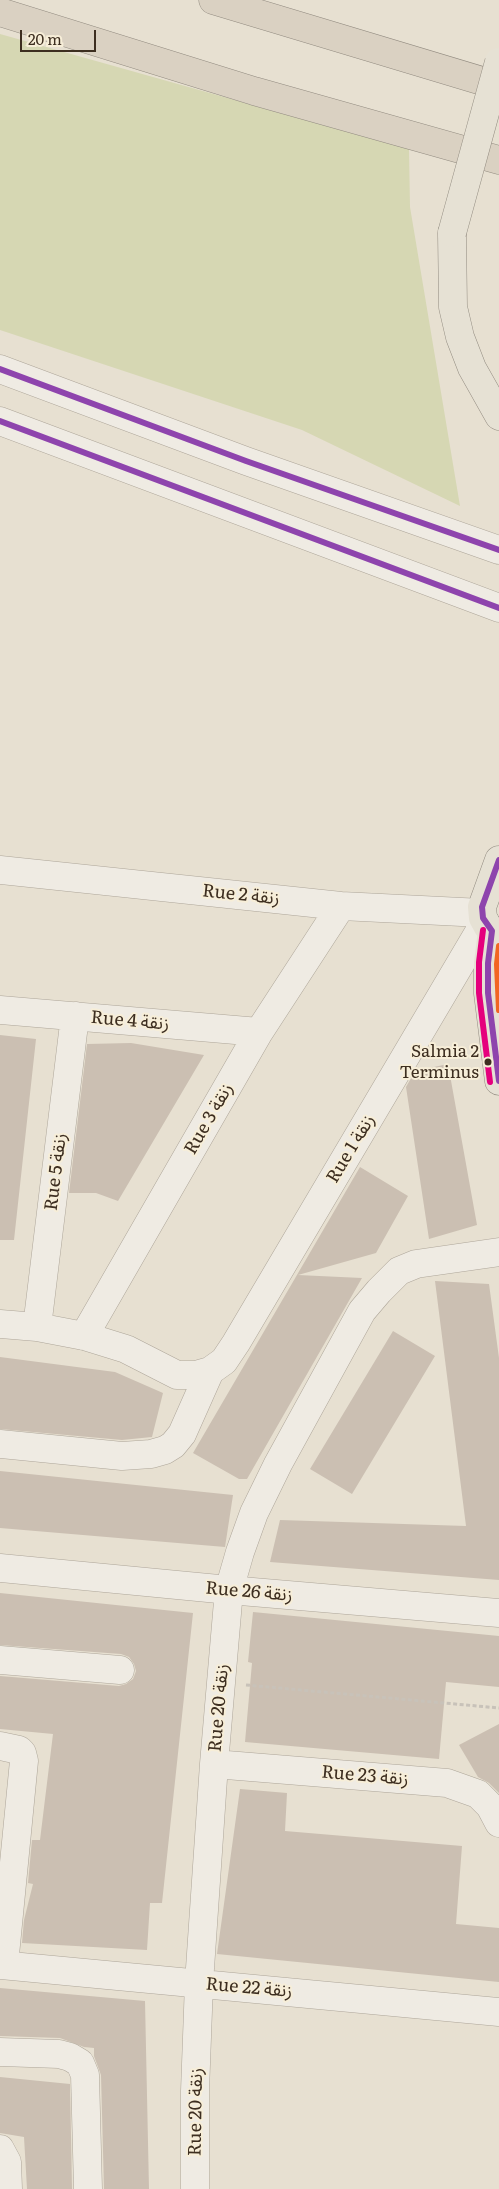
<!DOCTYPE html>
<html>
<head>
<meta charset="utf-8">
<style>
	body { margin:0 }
	#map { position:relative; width:499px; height:2189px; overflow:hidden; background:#e7e0d1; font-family:Literata,serif }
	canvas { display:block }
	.scale { position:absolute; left:20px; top:30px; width:76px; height:22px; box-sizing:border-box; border:2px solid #3d2e20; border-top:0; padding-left:6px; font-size:15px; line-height:18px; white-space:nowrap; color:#3d2e20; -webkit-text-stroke:4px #f7eed8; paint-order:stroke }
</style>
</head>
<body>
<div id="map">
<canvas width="499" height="2189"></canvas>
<div class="scale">20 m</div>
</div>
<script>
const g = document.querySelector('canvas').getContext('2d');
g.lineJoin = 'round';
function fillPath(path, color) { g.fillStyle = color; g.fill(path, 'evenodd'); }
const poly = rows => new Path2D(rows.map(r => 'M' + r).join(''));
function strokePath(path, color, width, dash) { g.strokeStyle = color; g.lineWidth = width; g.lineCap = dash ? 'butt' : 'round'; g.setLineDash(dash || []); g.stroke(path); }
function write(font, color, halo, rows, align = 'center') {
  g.font = font + ' Literata,"Noto Sans Arabic",serif'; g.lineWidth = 4; g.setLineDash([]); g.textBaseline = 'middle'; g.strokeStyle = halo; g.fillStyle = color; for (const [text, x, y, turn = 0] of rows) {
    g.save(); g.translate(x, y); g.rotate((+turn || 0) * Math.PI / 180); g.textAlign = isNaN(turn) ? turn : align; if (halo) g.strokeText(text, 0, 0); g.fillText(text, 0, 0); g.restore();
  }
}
fillPath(poly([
	[0,34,409,149,410,207,460,506,302,430,0,330]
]), '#d6d7b3');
fillPath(poly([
	[0,1035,36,1039,14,1240,0,1240],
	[131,1043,204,1055,118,1201,96,1193,69,1193,87,1044],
	[448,1064,477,1225,429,1239,406,1087,415,1071],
	[360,1167,408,1196,376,1253,298,1275,362,1278,247,1479,239,1479,193,1453],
	[435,1281,489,1284,499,1358,499,1580,270,1562,280,1520,466,1526],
	[393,1331,435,1356,352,1494,310,1469],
	[0,1357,115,1372,163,1393,152,1437,122,1440,0,1429],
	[0,1471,233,1495,225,1547,0,1528],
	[0,1593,193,1613,162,1903,150,1903,147,1950,22,1943,24,1920,33,1884,28,1883,32,1840,40,1840,53,1734,0,1729,0,1676,119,1686,126,1684,133,1679,136,1671,134,1664,129,1657,121,1654,0,1645],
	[253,1612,499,1636,499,1687,446,1682,439,1759,245,1742,252,1663,248,1662],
	[499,1724,499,1793,489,1783,478,1777,459,1745],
	[240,1789,287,1793,285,1831,462,1846,456,1924,499,1928,499,1982,217,1954],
	[0,1988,145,2001,149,2189,104,2189,101,2075,94,2056,94,2048,84,2047,60,2038,0,2036],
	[0,2077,70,2084,72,2189,27,2189,24,2137,0,2133]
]), '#cbbfb2');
const minor = poly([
	[0,369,246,461,499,550],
	[0,421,499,608],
	[0,870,341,906,482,913],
	[0,1010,259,1032],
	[0,1324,37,1327,84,1336,126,1349,177,1375,196,1375,210,1371,224,1361,236,1343,485,922],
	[37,1327,75,1016],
	[84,1336,259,1032,341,906],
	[0,1444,122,1456,151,1454,165,1450,173,1445,182,1434,210,1371],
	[0,1568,229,1590,499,1613],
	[0,1660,120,1670],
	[0,1746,19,1750,22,1753,24,1761,4,1965],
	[214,1764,447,1783,478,1794,490,1806,499,1823],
	[0,1965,499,2012],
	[0,2052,59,2054,70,2057,80,2063,85,2075,88,2189],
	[0,2149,7,2162,8,2189],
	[195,2189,195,2091,199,1983,214,1764,229,1590,240,1552,254,1513,278,1464,362,1311,379,1291,399,1271,416,1264,499,1252]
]);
const major = poly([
	[452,233,453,307,460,337,472,368,499,416],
	[499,860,482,907,483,918,488,927,499,934],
	[492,931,488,963,488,993,499,1081]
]);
const highway = poly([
	[213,0,499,86],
	[0,12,254,91,499,160]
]);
strokePath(minor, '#ada599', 29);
strokePath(major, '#928b80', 29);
strokePath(highway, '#928b80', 29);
strokePath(poly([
	[246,1685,499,1708]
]), '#c8c2b9', 3, [4, 2.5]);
strokePath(minor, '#efebe3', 28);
strokePath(major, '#e6e1d4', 28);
strokePath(highway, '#dad1c2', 28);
const majorBridge = poly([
	[452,233,499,62]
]);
strokePath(majorBridge, '#928b80', 29, []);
strokePath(majorBridge, '#e6e1d4', 28);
strokePath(poly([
	[0,369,246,461,499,550],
	[0,421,499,608],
	[499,860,482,907,483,918,492,931,488,963,488,993,499,1081]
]), '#8e44ad', 6);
strokePath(poly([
	[483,930,479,962,479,993,490,1082]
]), '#e5007d', 6);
strokePath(poly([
	[499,946,497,964,499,1010]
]), '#f26522', 6);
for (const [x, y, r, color] of [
	[488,1062,4.5,"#3d2e20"]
]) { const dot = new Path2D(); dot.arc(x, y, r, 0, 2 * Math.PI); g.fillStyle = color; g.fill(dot); strokePath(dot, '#f7eed8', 2); }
write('17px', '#3d2e20', '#f7eed8', [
	["Salmia 2",479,1052],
	["Terminus",479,1073]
], 'right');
write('18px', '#3d2e20', '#f7eed8', [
	["Rue 2 زنقة",241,895,6],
	["Rue 4 زنقة",130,1021,5],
	["Rue 3 زنقة",209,1119,-60],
	["Rue 1 زنقة",351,1149,-59],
	["Rue 5 زنقة",56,1172,-83],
	["Rue 26 زنقة",249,1592,5],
	["Rue 20 زنقة",219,1708,-85],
	["Rue 23 زنقة",365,1776,5],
	["Rue 22 زنقة",249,1988,5],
	["Rue 20 زنقة",196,2112,-89]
]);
</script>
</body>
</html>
